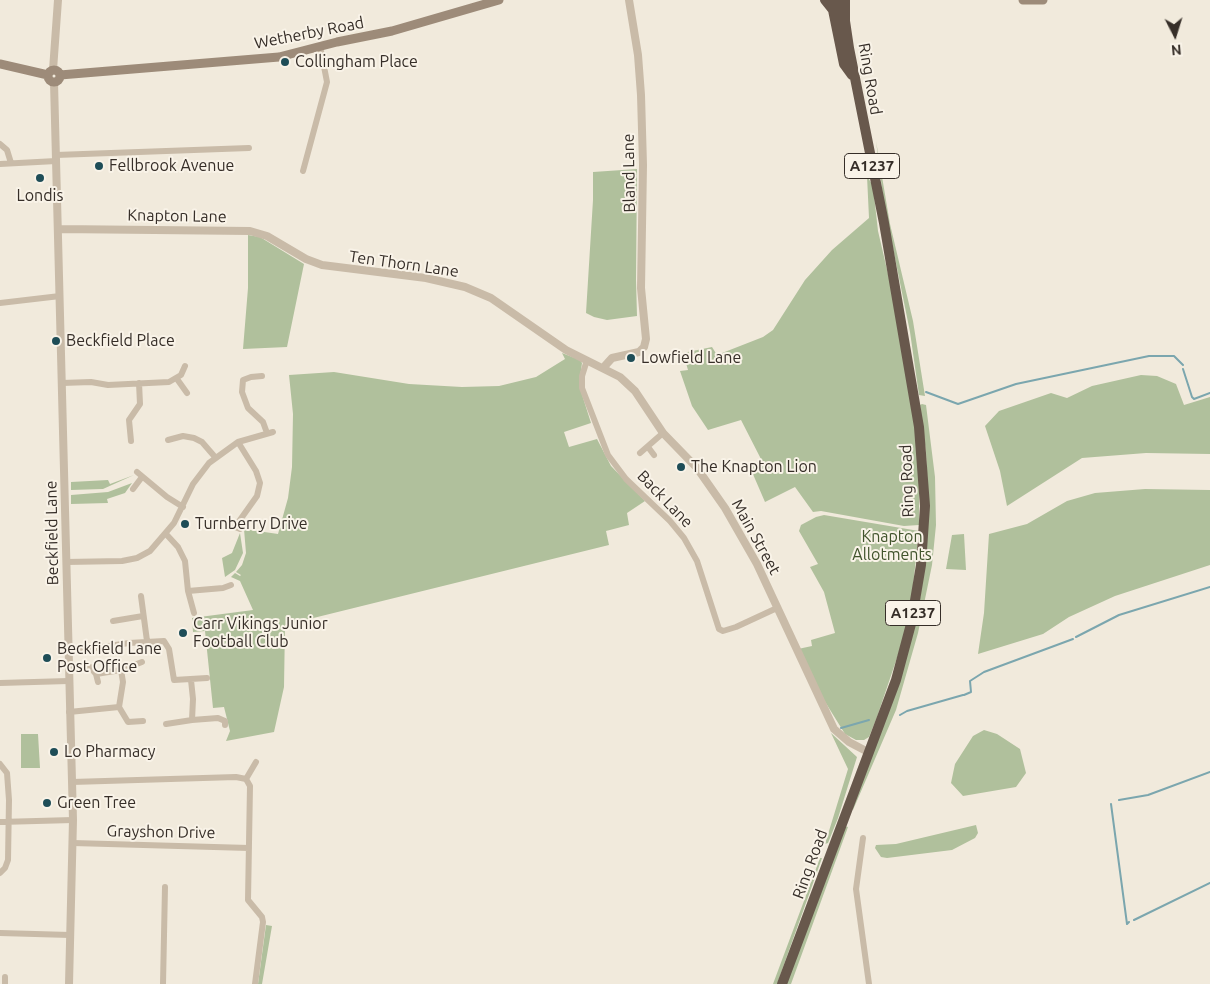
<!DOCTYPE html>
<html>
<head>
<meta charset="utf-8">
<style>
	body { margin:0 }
	#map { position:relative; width:1210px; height:984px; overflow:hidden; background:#f1eadc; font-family:Ubuntu,sans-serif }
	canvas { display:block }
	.north { position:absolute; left:1150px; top:10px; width:50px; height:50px; -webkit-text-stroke:4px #f9f3e8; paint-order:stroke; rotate:175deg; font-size:14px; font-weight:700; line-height:20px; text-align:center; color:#362e28 }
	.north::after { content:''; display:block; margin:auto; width:18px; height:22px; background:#362e28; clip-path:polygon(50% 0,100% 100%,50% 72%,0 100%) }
</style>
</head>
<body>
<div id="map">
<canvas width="1210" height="984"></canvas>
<div class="north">N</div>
</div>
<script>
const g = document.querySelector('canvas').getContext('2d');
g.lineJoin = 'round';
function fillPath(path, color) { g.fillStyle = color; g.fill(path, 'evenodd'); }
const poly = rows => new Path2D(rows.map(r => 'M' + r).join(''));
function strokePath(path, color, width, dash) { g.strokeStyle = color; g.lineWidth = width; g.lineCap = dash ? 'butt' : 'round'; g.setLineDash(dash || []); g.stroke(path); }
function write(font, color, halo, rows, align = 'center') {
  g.font = font + ' Ubuntu,sans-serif'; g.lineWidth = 4; g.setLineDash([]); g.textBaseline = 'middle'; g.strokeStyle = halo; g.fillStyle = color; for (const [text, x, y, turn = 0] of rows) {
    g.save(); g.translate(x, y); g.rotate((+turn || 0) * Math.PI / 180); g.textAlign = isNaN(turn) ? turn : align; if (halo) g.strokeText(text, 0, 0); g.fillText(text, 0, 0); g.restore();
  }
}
fillPath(poly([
	[876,141,890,224,913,321,925,396,919,395,910,332,884,204],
	[637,169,636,280,637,316,607,320,594,317,586,313,593,200,593,172],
	[867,176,873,186,878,231,892,291,913,410,919,462,919,525,904,526,821,511,813,512,795,487,765,502,749,465,762,461,741,420,708,430,692,406,680,371,688,370,683,353,712,347,717,355,763,337,773,330,805,280,832,250,869,218],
	[248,235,260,237,304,264,287,347,243,349,248,288],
	[562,353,580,360,582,363,579,385,591,423,564,432,569,447,597,439,611,466,645,501,627,513,629,525,606,531,609,545,285,625,284,687,274,732,226,741,230,731,224,707,213,708,205,631,193,632,192,618,253,610,240,581,231,577,235,573,240,576,241,575,236,572,242,565,246,553,244,529,278,534,288,498,292,467,293,414,289,375,334,372,409,384,462,387,499,386,536,377,565,359],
	[1141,375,1157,376,1176,384,1184,405,1210,397,1210,454,1146,453,1082,458,1007,506,1000,471,985,426,999,411,1051,393,1067,398,1092,386],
	[922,404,926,405,935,477,936,525,932,565,918,633,896,710,853,810,851,807,915,621,920,598,926,557,928,494,926,452,920,405],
	[134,475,103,489,71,490,71,482,108,480,110,484],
	[132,483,125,493,107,499,108,503,71,504,71,495,108,492],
	[1145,489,1210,490,1210,565,1115,596,1069,617,1043,634,978,654,984,613,989,534,1027,524,1067,501,1095,493],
	[824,515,919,531,911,604,903,640,877,717,869,737,864,740,856,740,845,734,819,692,798,649,812,646,811,640,835,633,824,592,810,567,818,564,799,531,801,525,816,517],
	[240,533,243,553,235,570,225,577,222,558,232,553],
	[964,534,966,570,946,569,952,535],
	[984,730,997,734,1020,749,1026,773,1016,787,963,796,951,783,955,764,973,736],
	[831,733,857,757,838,818,828,843,825,844,848,769],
	[21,734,38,734,40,768,21,768],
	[976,825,978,833,975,838,952,850,887,858,881,857,875,848,876,845,896,844],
	[844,826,848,827,791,984,786,984],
	[820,858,822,858,777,984,773,984],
	[266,925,272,926,262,984,258,984]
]), '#b0c09c');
strokePath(poly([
	[1183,369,1192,397,1194,399,1210,393],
	[926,392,958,404,1016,384,1149,356,1174,356,1183,365],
	[1076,637,1119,615,1210,587],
	[964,695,971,692,970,681,984,672,1073,639],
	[900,715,907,711,963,695],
	[841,728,869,720],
	[1119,800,1148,795,1210,772],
	[1111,804,1127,924,1129,922],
	[1134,920,1210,883]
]), '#7ba6ae', 2);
strokePath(poly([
	[0,144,7,150,11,163],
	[56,155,249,148],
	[0,164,56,161],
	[303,171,327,82,320,46],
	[0,303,60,296],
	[587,360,582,376,582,388,608,455,626,479,670,521,684,538,697,561,719,629,723,631,736,627,777,608],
	[262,376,251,377,243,380,242,392,248,408,263,422,267,433],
	[177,379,187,393],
	[62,383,91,382,108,385,169,382,181,375,185,366],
	[168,440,183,436,194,438,202,442,215,457],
	[131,441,129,420,140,404,139,383],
	[238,442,256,471,260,483,257,496,235,527,240,529],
	[648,447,654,455],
	[640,453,663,433],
	[137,472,167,497,183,507],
	[133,489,142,477],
	[166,534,178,547,185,561,188,591,194,613],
	[66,562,122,561,137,558,150,551,174,523,193,484,209,463,238,442,273,432],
	[188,591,223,588,231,585],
	[141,596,147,641],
	[113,621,143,616],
	[68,652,129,643,164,641,169,649,174,680,207,678],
	[90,667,96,674,98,682],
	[96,674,121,670,142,662],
	[0,683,68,681],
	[119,707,123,682,121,670],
	[119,707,128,722,143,721],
	[69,712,119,707],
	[192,720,218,718,225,721,225,725],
	[166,724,192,720,193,699,191,680],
	[0,764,7,773,9,800,8,860,5,868,0,873],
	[246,779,256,762],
	[72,782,236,777,246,779,250,786,248,900,262,917,263,922,255,984],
	[0,822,73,820],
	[863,838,856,889,869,984],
	[73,843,249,848],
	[0,933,70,935],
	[5,984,5,977],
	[163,984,165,887]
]), '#c9bba8', 6);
strokePath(poly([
	[53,70,58,0],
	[54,82,73,820,69,984],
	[59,229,250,231,267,236,306,259,322,265,426,278,465,287,491,298,566,350,620,377,635,391,663,433,697,468,725,508,757,564,834,729,849,742,868,752],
	[603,368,612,358,639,352,644,347,646,339,641,288,643,165,641,95,638,55,629,0]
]), '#c9bba8', 8);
strokePath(poly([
	[1023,0,1043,0],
	[0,64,48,75],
	'48 76a6 6 0 1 1 12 0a6 6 0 1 1-12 0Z',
	[60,75,279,57,337,42,392,31,499,0]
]), '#9d8b79', 9);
strokePath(poly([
	[825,0,833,10,844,64,852,75],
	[835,0,843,17],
	[782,984,896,680,911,624,921,565,925,506,919,427,884,223,849,48,845,21,845,0]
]), '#68584c', 10);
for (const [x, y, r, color] of [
	[285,62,5,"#1e4d57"],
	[99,166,5,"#1e4d57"],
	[40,178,5,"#1e4d57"],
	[56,341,5,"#1e4d57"],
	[631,358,5,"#1e4d57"],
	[681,467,5,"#1e4d57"],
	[185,524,5,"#1e4d57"],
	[183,633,5,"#1e4d57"],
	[47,658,5,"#1e4d57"],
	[54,752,5,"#1e4d57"],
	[47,803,5,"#1e4d57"]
]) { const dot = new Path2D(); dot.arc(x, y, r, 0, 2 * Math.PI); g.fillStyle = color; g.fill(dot); strokePath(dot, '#f9f3e8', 2); }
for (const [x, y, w] of [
	[872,166,55],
	[913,613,55]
]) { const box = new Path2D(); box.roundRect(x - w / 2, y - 12.5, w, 25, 4); g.fillStyle = '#f9f3e8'; g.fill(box); strokePath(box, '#362e28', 1); }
write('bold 15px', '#362e28', null, [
	["A1237",872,166],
	["A1237",913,613]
]);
write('16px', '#362e28', '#f9f3e8', [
	["Wetherby Road",309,33,-11],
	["Ring Road",870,79,80],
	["Bland Lane",629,173,-91],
	["Knapton Lane",177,216,1],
	["Ten Thorn Lane",404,264,8],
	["Ring Road",907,481,-92],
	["Back Lane",665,499,46],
	["Beckfield Lane",52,533,-91],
	["Main Street",756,537,61],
	["Grayshon Drive",161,832,1],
	["Ring Road",810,864,-70]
]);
write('16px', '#362e28', '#f9f3e8', [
	["Collingham Place",295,62],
	["Fellbrook Avenue",109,166],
	["Londis",40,196,"center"],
	["Beckfield Place",66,341],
	["Lowfield Lane",641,358],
	["The Knapton Lion",691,467],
	["Turnberry Drive",195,524],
	["Carr Vikings Junior",193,624],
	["Football Club",193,642],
	["Beckfield Lane",57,649],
	["Post Office",57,667],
	["Lo Pharmacy",64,752],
	["Green Tree",57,803]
], 'left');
write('16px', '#41542c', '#f9f3e8', [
	["Knapton",892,537],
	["Allotments",892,555]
]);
</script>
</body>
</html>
